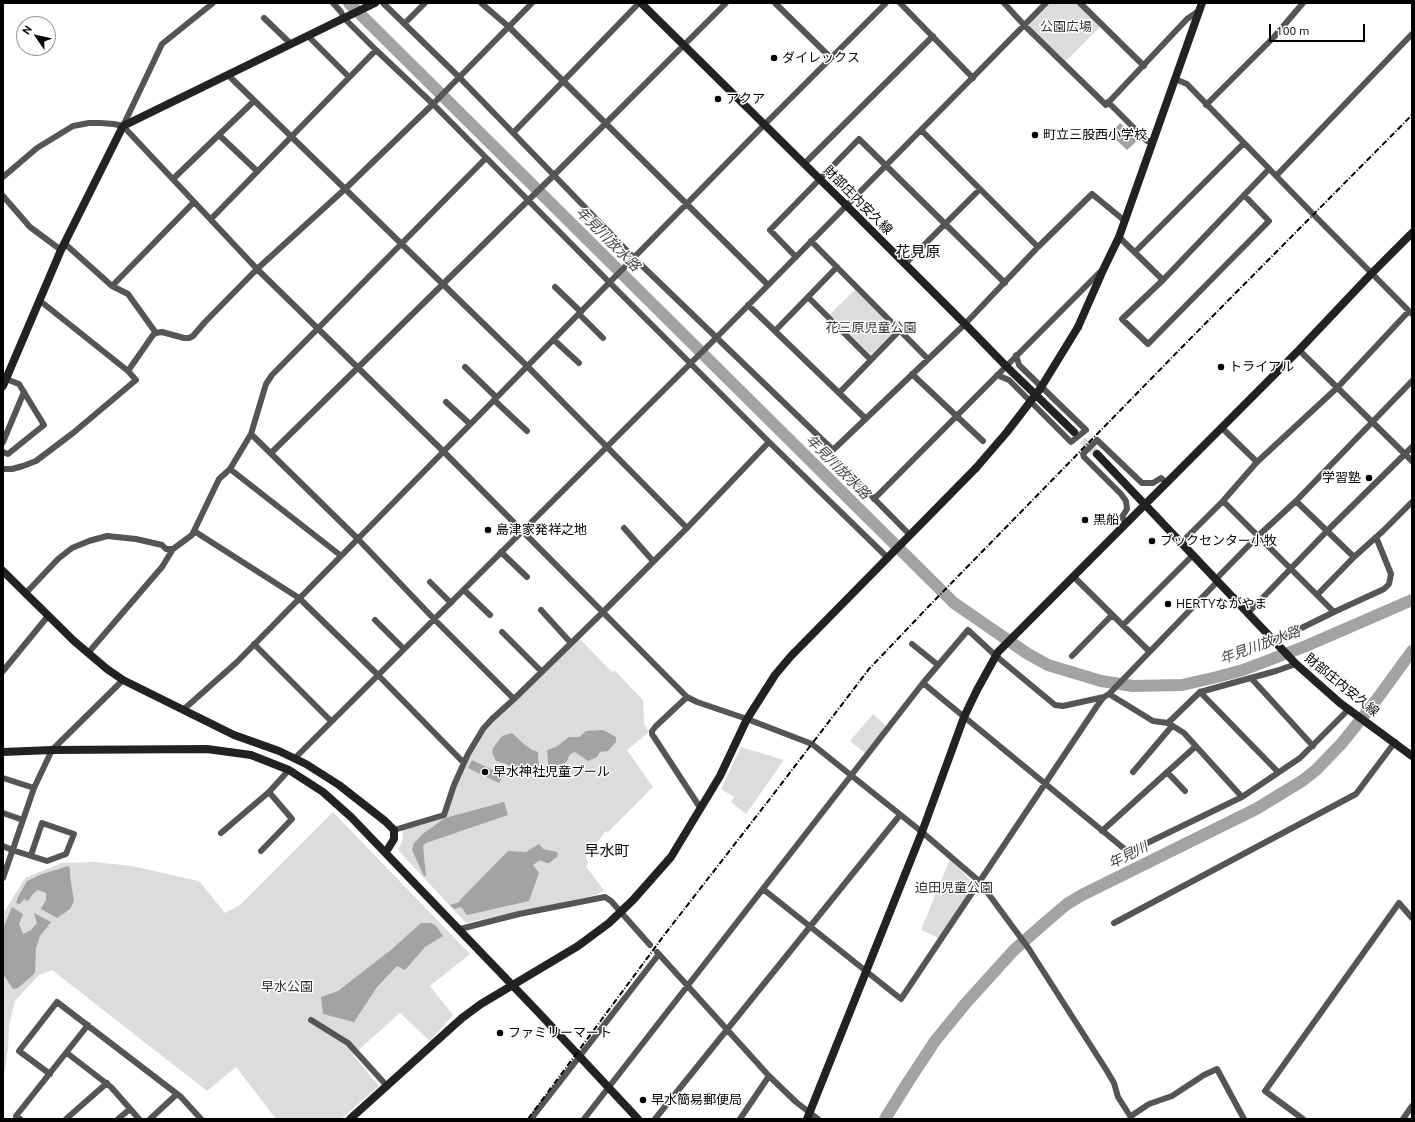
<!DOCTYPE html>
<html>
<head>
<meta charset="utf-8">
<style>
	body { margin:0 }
	#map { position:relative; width:1415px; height:1122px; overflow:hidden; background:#fff; font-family:Ubuntu,sans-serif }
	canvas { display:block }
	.frame { position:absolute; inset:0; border:4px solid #000; pointer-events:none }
	.north { position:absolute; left:16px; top:16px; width:40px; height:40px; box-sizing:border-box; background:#fff; border:1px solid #999; border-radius:50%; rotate:304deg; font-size:11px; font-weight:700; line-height:16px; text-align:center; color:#000 }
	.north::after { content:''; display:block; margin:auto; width:14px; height:18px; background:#000; clip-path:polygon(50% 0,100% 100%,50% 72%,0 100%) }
	.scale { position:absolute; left:1269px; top:24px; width:96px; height:18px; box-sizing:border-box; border:2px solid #000; border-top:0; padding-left:5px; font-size:12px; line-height:14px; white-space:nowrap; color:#000; -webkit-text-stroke:3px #fff; paint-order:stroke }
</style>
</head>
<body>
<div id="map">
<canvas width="1415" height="1122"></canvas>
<div class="frame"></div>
<div class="north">N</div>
<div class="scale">100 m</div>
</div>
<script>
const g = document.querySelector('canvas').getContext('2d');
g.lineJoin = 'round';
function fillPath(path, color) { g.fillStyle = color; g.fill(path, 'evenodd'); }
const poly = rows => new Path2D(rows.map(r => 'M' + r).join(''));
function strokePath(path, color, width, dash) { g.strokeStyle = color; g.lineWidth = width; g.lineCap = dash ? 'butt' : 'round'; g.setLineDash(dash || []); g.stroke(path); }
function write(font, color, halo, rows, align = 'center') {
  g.font = font + ' Ubuntu,"Noto Sans JP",sans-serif'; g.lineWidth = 3; g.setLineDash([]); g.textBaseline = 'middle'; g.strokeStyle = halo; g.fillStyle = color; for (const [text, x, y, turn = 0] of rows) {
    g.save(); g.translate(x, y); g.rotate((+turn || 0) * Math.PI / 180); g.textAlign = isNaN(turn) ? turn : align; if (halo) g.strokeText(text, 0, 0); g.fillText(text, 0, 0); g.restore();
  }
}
fillPath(poly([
	[1050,3,1076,3,1100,27,1066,61,1028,25],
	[857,288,898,329,871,355,830,314],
	[579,638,612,672,615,671,643,700,644,724,649,732,627,750,653,787,609,831,605,832,586,857,588,864,586,867,600,885,604,891,596,895,466,923,398,850,401,844,403,836,402,829,441,818,470,754,484,731,487,730,499,715],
	[873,714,887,727,866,754,850,741],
	[741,747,784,760,746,814,731,802,734,797,721,789],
	[333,812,470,954,430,986,453,1015,430,1041,400,1013,353,1055,379,1086,341,1119,276,1119,236,1067,207,1091,52,970,39,975,15,1001,9,1026,8,1049,3,1082,3,914,25,878,62,863,94,862,132,866,199,881,225,913,240,905],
	[950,859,974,884,965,900,939,938,921,930]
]), '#dcdcdc');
fillPath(poly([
	[1120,123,1138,140,1127,150,1110,134],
	[603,730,616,737,616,742,608,751,600,752,597,757,588,761,575,752,572,753,569,756,567,761,561,768,549,773,547,750,556,747,569,737,579,737,586,731],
	[512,733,525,745,532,750,538,752,539,774,526,773,506,764,496,761,492,752,493,748,502,736],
	[472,760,503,775,499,783,468,768],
	[504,802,508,815,426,843,423,846,426,876,424,876,412,850,414,843,424,833,445,818],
	[539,844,543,849,557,852,558,854,557,857,549,863,546,863,540,860,533,865,539,873,529,901,467,915,461,907,454,909,450,905,459,902,461,899,508,851,526,852],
	[69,866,70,869,70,876,74,901,70,909,57,918,41,909,46,900,46,893,38,890,33,894,28,901,24,899,20,904,16,903,18,897,27,881,42,874],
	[12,907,23,914,19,924,23,934,31,930,37,923,34,913,51,922,40,936,36,948,35,972,33,975,18,988,13,989,3,974,3,934,4,926],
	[421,923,431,923,436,926,443,936,425,947,405,970,397,966,377,987,354,1022,323,1014,321,997,338,991,392,949]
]), '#a3a3a3');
strokePath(poly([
	[349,3,954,603,1028,654,1048,665,1101,681,1133,686,1182,685,1217,677,1243,670,1306,646,1412,600],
	[885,1119,908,1082,935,1041,966,1003,1014,950,1047,921,1067,904,1082,895,1256,809,1302,781,1316,770,1342,743,1374,703,1412,651]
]), '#a3a3a3', 12);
strokePath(poly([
	[1074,432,1097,454]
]), '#d9d9d9', 8, [8, 4]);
strokePath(poly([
	[333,3,341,12,344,18,376,50,433,104,610,283,769,442,888,558],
	[383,3,460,78,634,258,833,450,965,324,1038,247,1092,194,1125,221],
	[481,3,509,27,768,285],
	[775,3,831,58],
	[900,3,973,78],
	[1004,3,1024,25,1106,105,1187,19,1200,10],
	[1080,3,1144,66],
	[264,18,291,44],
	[404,24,425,3],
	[308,36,349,77],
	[228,75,527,366,687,528],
	[1175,79,1187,84,1313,214,1412,314],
	[1108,102,1147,141,1153,141],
	[1206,105,1274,37,1303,3],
	[123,126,162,44,213,3],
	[921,130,1038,247],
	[513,133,639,3],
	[219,135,257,171],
	[804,164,933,36],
	[1276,176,1412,34],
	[3,177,37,148,73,126,89,123,100,123,114,124,123,126,257,269,443,451,687,697,697,702,747,719,812,744,922,832,979,881,1029,949,1107,1071,1114,1083,1118,1097,1132,1119],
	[173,179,254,101],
	[1244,195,1269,221,1148,344,1122,319,1163,280,1269,169],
	[3,196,30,227,61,250],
	[211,219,376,50],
	[1119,237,1163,280],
	[811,241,928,359],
	[64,243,112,286],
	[1135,252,1244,143],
	[796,257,770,230,859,139,1005,283],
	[905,264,980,189],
	[555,287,581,312],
	[808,297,871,360],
	[748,305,866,419],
	[579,314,603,338],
	[775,331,837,267],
	[156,333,128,294,112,286,194,202],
	[554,340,579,363],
	[1299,350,1412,461],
	[465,367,496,397],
	[128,371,153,335,156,333,162,332,184,338,189,338,193,336,205,322,257,269,345,189,433,104,532,3],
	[912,374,983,441],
	[997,375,1009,380,1071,442,1086,430,1019,365,1016,355],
	[839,393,900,330],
	[494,400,527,431],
	[446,402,470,424],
	[1222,428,1257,462,1223,501,1258,536,1296,501,1354,557,1383,531,1412,502],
	[251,434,357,538,435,620,514,699],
	[3,442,24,392],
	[3,452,8,454,44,425,19,384,6,379],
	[271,453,554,175,726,3],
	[834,458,910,535],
	[1257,462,1338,387,1409,311],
	[3,469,12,469,23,466,36,461,73,433,136,380,128,371,39,300],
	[230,469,340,555],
	[874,499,1101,271],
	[1296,501,1412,381],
	[1126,523,1122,517,1127,509,1126,501,1121,494,1084,457,1083,454,1097,440,1142,483,1153,483,1161,478,1167,483],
	[624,528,653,561],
	[194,531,299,598,378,675,464,763],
	[1181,543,1223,501],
	[501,552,527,577],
	[1074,577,1149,651],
	[1216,579,1258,536,1334,612,1275,641],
	[430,582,451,603],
	[464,590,490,615],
	[25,594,58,559,72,548,89,541,107,536,136,539,162,545,166,549,173,549,192,535,219,479,230,469,251,434,266,384,272,375,486,158],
	[1317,595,1354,557],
	[541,610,571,643],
	[1334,612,1384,589,1389,584,1391,574,1376,537],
	[1248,613,1327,531,1412,447],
	[375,620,404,649],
	[1123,625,1193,555],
	[502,632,542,672],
	[254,644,331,721],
	[912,644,938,665],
	[88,653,162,567,173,549],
	[1072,656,1112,615],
	[3,671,48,616],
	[1251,678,1313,746],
	[923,683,1127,851,1131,851,1141,846,1242,797,1300,758,1349,709],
	[1200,692,1278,772],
	[1109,694,1153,721,1168,723,1184,733,1242,797],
	[687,697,656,726,652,731,652,734,701,809],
	[183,710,237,662,764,125,886,3],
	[1168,723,1200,692,1276,671,1296,664],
	[294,759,717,337,1046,3],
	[1133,772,1172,726],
	[1167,772,1185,791],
	[3,778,34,788],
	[3,813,23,820],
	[394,830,444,815,454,785,468,754,483,729,492,719,514,699,603,612,687,528,769,442],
	[1102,831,1196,746],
	[221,833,269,792,289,770],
	[3,846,12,850,47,861,66,854,74,834,42,823,31,855],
	[261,851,292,819,269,792],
	[3,878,34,788,52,750,123,680],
	[763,889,901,999,1097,706,1104,697,1109,694,1218,581],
	[1114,923,1356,794,1395,742],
	[460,929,519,914,605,897,611,901,650,945],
	[657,952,769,1076,796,1102,818,1119],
	[311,1020,348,1043,387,1086],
	[67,1053,111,1087,139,1119],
	[50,1074,19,1051,57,1002,181,1097,201,1119],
	[1131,1116,1149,1104,1172,1096,1204,1075,1217,1069,1244,1119],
	[20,1119,16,1116,88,1025],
	[66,1119,107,1083],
	[118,1119,130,1109],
	[150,1119,177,1094],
	[531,1119,659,954],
	[584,1119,923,683,968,630,996,656,1055,705,1063,706,1104,697],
	[655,1119,900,815],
	[740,1119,769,1076],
	[1303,1119,1265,1091,1399,903,1412,918],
	[1403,1119,1412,1106]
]), '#555', 6);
strokePath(poly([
	[641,3,846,205,965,324,1006,366,1074,432],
	[1078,327,1104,268,1119,237,1202,3],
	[3,386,61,250,123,126,375,3],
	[1097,454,1296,664,1340,703,1412,756],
	[3,571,74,641,107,669,123,680,234,735,279,751,306,764,339,785,385,821,394,830,394,839,386,852],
	[3,752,52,750,207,749,251,755,289,770,323,792,351,817,539,1013,638,1119],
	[350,1119,462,1018,481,1004,578,946,609,923,633,900,671,857,720,776,747,719,775,675,791,656,976,468],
	[807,1119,922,832,964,717,977,690,998,652,1299,350,1371,274,1412,233]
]), '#222', 8);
strokePath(poly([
	[528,1119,665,934,769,800,869,669,929,606,1190,339,1412,115]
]), '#000', 2, [6, 2, 1, 2]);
strokePath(poly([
	[976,468,1007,432,1040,389,1078,327]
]), '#222', 8);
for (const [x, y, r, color] of [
	[774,58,4,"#000"],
	[718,99,4,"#000"],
	[1035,135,4,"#000"],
	[1221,367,4,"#000"],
	[1369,478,4,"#000"],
	[1085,520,4,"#000"],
	[488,530,4,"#000"],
	[1152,541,4,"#000"],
	[1168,604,4,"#000"],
	[485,772,4,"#000"],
	[500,1033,4,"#000"],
	[643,1100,4,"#000"]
]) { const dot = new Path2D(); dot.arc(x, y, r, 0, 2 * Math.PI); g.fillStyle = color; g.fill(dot); strokePath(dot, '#fff', 1.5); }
write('13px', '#333', '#fff', [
	["公園広場",1066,27],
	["花三原児童公園",871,328],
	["迫田児童公園",954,888],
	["早水公園",287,987]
]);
write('13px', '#000', '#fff', [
	["ダイレックス",782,58],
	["アクア",726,99],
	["町立三股西小学校",1043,135],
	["トライアル",1229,367],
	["学習塾",1361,478,"right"],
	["黒船",1093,520],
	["島津家発祥之地",496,530],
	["ブックセンター小牧",1160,541],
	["HERTYながやま",1176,604],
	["早水神社児童プール",493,772],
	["ファミリーマート",508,1033],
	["早水簡易郵便局",651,1100]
], 'left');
write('13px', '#000', '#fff', [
	["財部庄内安久線",858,200,45],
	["財部庄内安久線",1342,685,39]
]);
write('italic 14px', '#444', '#fff', [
	["年見川放水路",608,239,45],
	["年見川放水路",838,467,45],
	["年見川放水路",1260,645,-20],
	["年見川",1128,855,-26]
]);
write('15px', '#000', '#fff', [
	["花見原",918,252],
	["早水町",607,851]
]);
</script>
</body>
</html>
